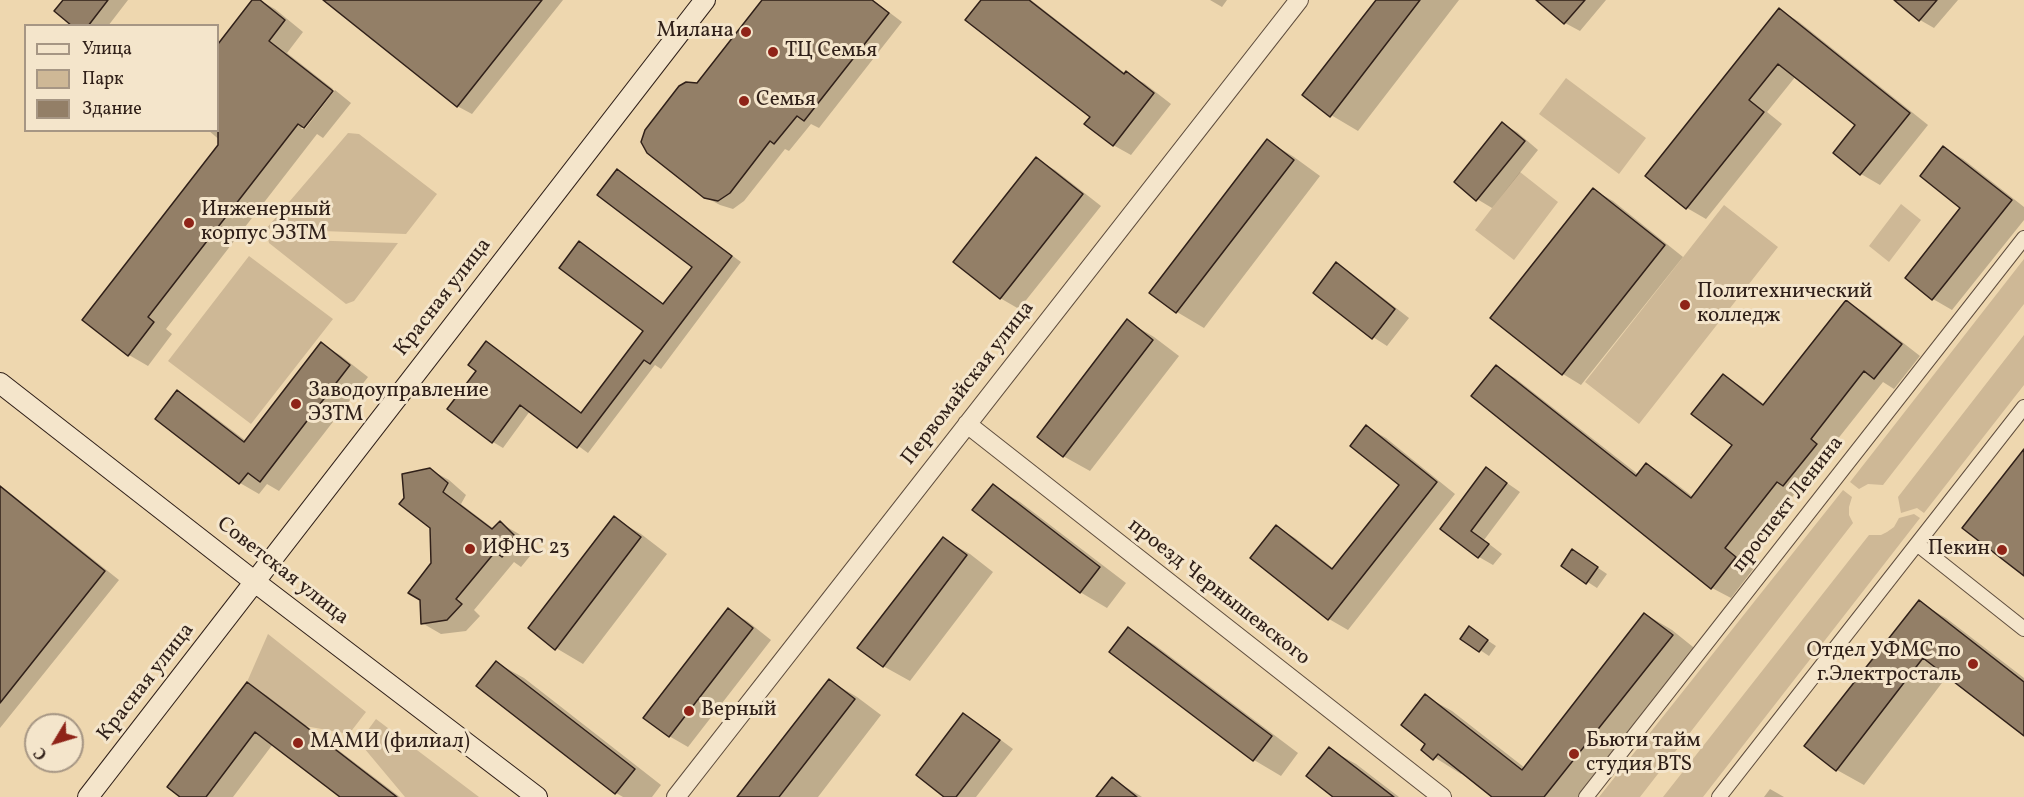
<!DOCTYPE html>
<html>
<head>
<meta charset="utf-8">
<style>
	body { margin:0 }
	#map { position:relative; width:2024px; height:797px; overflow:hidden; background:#eed7af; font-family:Vollkorn,serif }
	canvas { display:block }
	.legend { position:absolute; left:24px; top:24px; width:195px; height:108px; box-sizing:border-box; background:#f4e5cb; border:2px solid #a69684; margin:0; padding:8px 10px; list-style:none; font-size:18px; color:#302019 }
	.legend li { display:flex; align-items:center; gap:12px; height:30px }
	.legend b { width:30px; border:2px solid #a69684 }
	.north { position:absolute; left:24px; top:713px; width:60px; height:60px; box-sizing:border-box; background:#f4e5cb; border:2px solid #a69684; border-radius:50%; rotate:232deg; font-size:16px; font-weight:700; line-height:24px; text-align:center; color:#302019 }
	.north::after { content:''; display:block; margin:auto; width:21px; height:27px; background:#8f2418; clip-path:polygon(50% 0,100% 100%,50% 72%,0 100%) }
</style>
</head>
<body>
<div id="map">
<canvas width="2024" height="797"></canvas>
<ul class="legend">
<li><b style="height:8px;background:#f4e5cb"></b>Улица</li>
<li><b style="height:16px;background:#ceb896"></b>Парк</li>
<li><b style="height:16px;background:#937f67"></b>Здание</li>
</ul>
<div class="north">С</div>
</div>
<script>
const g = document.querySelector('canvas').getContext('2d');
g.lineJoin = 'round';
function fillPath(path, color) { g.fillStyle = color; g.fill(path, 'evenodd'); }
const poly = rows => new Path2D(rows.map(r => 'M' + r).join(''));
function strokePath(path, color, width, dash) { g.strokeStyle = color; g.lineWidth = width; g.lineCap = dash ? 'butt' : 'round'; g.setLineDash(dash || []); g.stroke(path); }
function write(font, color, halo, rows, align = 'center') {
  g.font = font + ' Vollkorn,serif'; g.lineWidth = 6; g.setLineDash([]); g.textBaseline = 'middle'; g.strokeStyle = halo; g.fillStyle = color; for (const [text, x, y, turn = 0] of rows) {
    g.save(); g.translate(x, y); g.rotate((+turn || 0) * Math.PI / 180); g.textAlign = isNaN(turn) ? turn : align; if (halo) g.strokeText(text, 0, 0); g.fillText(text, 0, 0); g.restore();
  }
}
fillPath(poly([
	[1566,78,1646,138,1619,174,1539,114],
	[348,133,359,134,437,194,406,234,266,229],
	[1520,172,1558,202,1514,260,1475,230],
	[1901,204,1921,220,1889,262,1869,246],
	[1724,205,1778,247,1639,424,1585,382],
	[268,239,398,243,354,301,346,304,269,243],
	[249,256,333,319,251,424,168,361],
	[2024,259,2024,304,1883,485,1868,484,1859,489,1850,482],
	[2024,335,2024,385,1924,513,1917,508,1901,513,1898,497],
	[1843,490,1852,497,1849,507,1849,515,1853,523,1640,797,1599,797],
	[1914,514,1920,518,1703,797,1663,797,1869,535,1881,535,1887,532,1894,527,1899,518],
	[268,634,366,712,349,734,305,726,247,682],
	[376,719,479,797,405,797,359,742]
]), '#ceb896');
fillPath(poly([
	[65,0,128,0,108,26,75,26],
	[254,0,259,0,275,9,303,32,287,53,333,89,301,129,305,129,335,90,351,103,323,138,317,134,166,329,172,334,148,366,129,355,84,320,222,142,208,130,218,130,218,47],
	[326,0,563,0,472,114,457,106],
	[764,0,873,0,902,22,819,128,811,124,789,151,785,149,744,201,733,209,720,205,705,197,698,85],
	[983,0,1031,0,1126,74,1144,83,1171,104,1131,155,1113,145,1092,117],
	[1210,0,1227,0,1222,7],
	[1378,0,1459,0,1358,131,1331,115],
	[1547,0,1606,0,1580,31,1565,23,1544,4],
	[1896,0,1958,0,1934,28,1920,20],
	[1779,10,1798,21,1928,125,1880,185,1861,174,1835,153,1857,125,1796,76,1767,112,1782,124,1706,219,1687,208,1647,176],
	[1503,124,1517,132,1538,150,1492,208,1477,199,1456,182],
	[1268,141,1294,157,1320,176,1204,328,1177,312,1151,292],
	[1944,148,1963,159,2024,207,2024,220,1952,310,1933,299,1907,278,1963,208],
	[1036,159,1055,170,1101,206,1019,309,1000,298],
	[617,171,741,262,661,369,655,365,588,453,530,411,503,448,493,442,478,371,486,343,582,414,645,330,580,243,665,305,694,266],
	[1594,190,1613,201,1683,257,1581,385,1563,374],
	[1337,264,1351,273,1409,318,1387,346,1373,337],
	[1847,302,1865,313,1920,356,1894,389,1883,382,1829,450,1835,455,1803,496,1796,492,1743,560,1754,568,1731,598,1712,588,1496,367,1515,378,1639,475,1647,465,1666,476,1693,497,1734,445,1723,376,1742,387,1765,405],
	[1127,321,1154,337,1179,356,1090,471,1063,456],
	[321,344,340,355,368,377,279,491,267,484,259,494,240,483,157,418,177,392,196,403,246,441],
	[1367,427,1386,438,1455,494,1348,630,1329,619,1277,527,1295,538,1334,569,1401,484],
	[429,469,449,480,466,495,461,504,494,529,500,523,519,534,535,550,521,567,514,562,474,610,480,616,466,631,441,634,422,623,433,564],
	[1487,469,1520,492,1484,540,1502,554,1493,565,1479,557,1442,529],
	[0,485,119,580,0,728],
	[993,486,1020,502,1126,583,1107,608,1080,592],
	[614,518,641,534,667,554,583,664,556,648,530,628],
	[943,539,970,554,993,572,910,681,883,666],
	[1582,557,1607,574,1597,588,1563,566],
	[1919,602,1946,618,2024,678,2024,734,1948,675,1864,785,1837,770],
	[728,610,747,621,771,640,688,747,669,736],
	[1645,614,1672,630,1698,651,1583,797,1495,797,1463,772,1461,774,1423,750,1427,744,1425,696,1452,711,1525,768],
	[1129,629,1155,645,1298,753,1281,776,1254,760],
	[1478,634,1496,646,1489,656,1462,638],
	[497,663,524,678,661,785,652,797,623,797,616,793,478,686],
	[830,681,857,697,881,715,818,797,750,797],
	[248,684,266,695,400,797,343,797,273,744,233,797,183,797],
	[964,715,978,723,1013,749,976,797,947,797],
	[1329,749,1356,764,1399,797,1335,797],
	[1112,779,1139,795,1142,797,1098,797],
	[1770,789,1784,797,1764,797]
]), '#0003');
const building = poly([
	[63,0,108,0,88,26,72,26,54,11,63,0],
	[252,0,260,0,285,20,269,41,333,91,304,128,298,124,148,317,154,322,128,356,82,320,218,145,218,44,252,0],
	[323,0,542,0,457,107,323,0],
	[762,0,872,0,889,13,804,121,797,116,774,144,770,141,730,193,718,201,704,198,647,153,641,142,645,130,679,86,686,82,697,83,762,0],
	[981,0,1029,0,1124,74,1126,71,1154,93,1113,146,1084,124,1090,117,965,20,981,0],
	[1376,0,1420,0,1330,117,1302,95,1376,0],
	[1536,0,1585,0,1564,24,1536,0],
	[1894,0,1937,0,1919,21,1894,0],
	[1779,8,1910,113,1860,175,1833,153,1855,125,1778,64,1749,100,1764,112,1686,209,1645,176,1779,8],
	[1502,122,1525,141,1476,201,1454,182,1502,122],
	[1267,139,1294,160,1176,313,1149,293,1267,139],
	[1943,146,2012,200,1932,300,1905,278,1960,208,1920,176,1943,146],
	[1036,157,1083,194,1000,299,953,262,1036,157],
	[617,169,732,256,650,364,644,360,577,448,520,405,492,443,447,409,476,371,468,365,486,341,581,413,643,331,559,268,579,241,663,304,692,267,597,195,617,169],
	[1593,188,1665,245,1562,375,1490,318,1593,188],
	[1336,262,1395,309,1372,339,1313,293,1336,262],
	[1846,300,1902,344,1874,379,1864,371,1811,439,1817,444,1783,486,1777,482,1725,548,1736,557,1711,589,1471,396,1496,365,1636,476,1646,463,1691,498,1732,445,1691,414,1723,374,1763,405,1846,300],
	[1127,319,1153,340,1063,457,1037,437,1127,319],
	[321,342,350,365,260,482,248,473,239,484,155,419,177,390,244,442,321,342],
	[1366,425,1437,482,1328,620,1250,558,1276,525,1332,569,1399,485,1350,446,1366,425],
	[2024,449,2024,576,1962,528,2024,449],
	[1486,467,1507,483,1471,531,1489,544,1478,558,1440,529,1486,467],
	[430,468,448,483,443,492,492,529,500,521,517,538,502,557,495,552,456,599,462,604,447,620,421,624,420,600,408,593,431,563,430,528,399,504,404,498,402,474,430,468],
	[993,484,1100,567,1080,593,972,510,993,484],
	[0,486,105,571,0,703,0,486],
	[614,516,641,537,555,650,528,628,614,516],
	[943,537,967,555,883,667,857,648,943,537],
	[1572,549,1598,567,1586,584,1561,566,1572,549],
	[1919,600,2024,682,2024,736,1923,658,1836,771,1804,746,1919,600],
	[728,608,753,628,669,737,643,718,728,608],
	[1644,613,1673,635,1544,797,1492,797,1438,754,1433,760,1421,750,1425,744,1401,725,1425,694,1522,770,1644,613],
	[1469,626,1488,640,1479,652,1460,639,1469,626],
	[1128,627,1272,736,1253,761,1109,652,1128,627],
	[496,661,635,769,615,794,476,686,496,661],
	[829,679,855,699,779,797,737,797,829,679],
	[247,682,305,726,397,797,340,797,255,732,206,797,180,797,167,787,247,682],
	[963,713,1000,740,956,797,944,797,916,775,963,713],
	[1329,747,1394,797,1333,797,1306,776,1329,747],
	[1112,777,1137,797,1096,797,1112,777]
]);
fillPath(building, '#937f67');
strokePath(building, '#302019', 1.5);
const minor = poly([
	[1917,544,2024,629],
	[1586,797,2024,238],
	[1719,797,2024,407]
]);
const tertiary = poly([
	[967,424,1442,797],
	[676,797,1299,0]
]);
const secondary = poly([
	[0,383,255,582,537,797],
	[88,797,705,0]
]);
strokePath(minor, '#604e3e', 16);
strokePath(tertiary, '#604e3e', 20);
strokePath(secondary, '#302019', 22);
strokePath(minor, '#f4e5cb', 14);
strokePath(tertiary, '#f4e5cb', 18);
strokePath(secondary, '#f4e5cb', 20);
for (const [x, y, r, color] of [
	[746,32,6,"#8f2418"],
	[773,52,6,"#8f2418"],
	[744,101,6,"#8f2418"],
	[189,223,6,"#8f2418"],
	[1685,305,6,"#8f2418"],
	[296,404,6,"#8f2418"],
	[470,549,6,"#8f2418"],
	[2002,550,6,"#8f2418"],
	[1973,664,6,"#8f2418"],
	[689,711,6,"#8f2418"],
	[298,743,6,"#8f2418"],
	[1574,754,6,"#8f2418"]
]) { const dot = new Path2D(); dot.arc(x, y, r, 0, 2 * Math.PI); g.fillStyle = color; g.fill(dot); strokePath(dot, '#f4e5cb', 2); }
write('21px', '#302019', '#f4e5cb', [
	["Милана",734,32,"right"],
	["ТЦ Семья",785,52],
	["Семья",756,101],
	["Инженерный",201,211],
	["корпус ЭЗТМ",201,235],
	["Политехнический",1697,293],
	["колледж",1697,317],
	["Заводоуправление",308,392],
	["ЭЗТМ",308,416],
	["ИФНС 23",482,549],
	["Пекин",1990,550,"right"],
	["Отдел УФМС по",1961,652,"right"],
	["г.Электросталь",1961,676,"right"],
	["Верный",701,711],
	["Бьюти тайм",1586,742],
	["студия BTS",1586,766],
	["МАМИ (филиал)",310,743]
], 'left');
write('21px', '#302019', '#f4e5cb', [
	["Красная улица",444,298,-52],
	["Первомайская улица",969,384,-52],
	["проспект Ленина",1789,505,-52],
	["Советская улица",282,572,38],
	["проезд Чернышевского",1218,593,38],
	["Красная улица",147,683,-52]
]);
</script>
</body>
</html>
